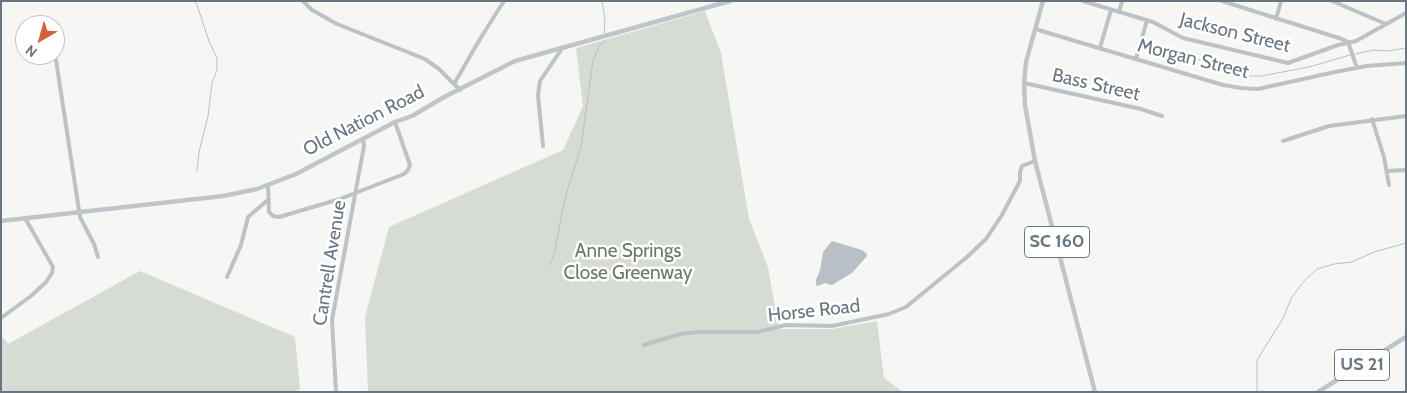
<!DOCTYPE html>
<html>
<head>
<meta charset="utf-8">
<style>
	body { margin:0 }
	#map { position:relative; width:1407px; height:393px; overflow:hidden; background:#f6f7f4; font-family:Cabin,sans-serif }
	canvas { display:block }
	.frame { position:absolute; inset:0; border:2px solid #697682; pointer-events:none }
	.north { position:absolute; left:15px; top:15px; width:50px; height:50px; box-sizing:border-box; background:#fff; border:1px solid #c3c8cd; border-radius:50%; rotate:218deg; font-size:14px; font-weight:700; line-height:20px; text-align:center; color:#697682 }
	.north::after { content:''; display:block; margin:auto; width:18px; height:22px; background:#d16239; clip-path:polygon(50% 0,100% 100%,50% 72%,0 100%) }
</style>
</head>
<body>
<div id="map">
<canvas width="1407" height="393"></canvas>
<div class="frame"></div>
<div class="north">N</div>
</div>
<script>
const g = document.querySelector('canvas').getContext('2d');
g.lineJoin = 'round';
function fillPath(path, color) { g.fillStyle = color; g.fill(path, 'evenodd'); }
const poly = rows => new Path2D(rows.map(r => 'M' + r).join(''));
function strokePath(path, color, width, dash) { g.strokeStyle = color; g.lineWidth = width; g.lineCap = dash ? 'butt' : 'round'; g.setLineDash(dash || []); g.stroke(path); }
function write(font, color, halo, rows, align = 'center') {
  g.font = font + ' Cabin,sans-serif'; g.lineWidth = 5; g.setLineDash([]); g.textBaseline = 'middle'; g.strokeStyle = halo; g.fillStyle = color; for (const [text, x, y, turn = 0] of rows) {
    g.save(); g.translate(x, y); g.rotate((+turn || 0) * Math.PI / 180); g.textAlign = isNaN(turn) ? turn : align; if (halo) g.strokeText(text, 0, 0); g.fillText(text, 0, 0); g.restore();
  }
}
fillPath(poly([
	[705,11,721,53,749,219,768,267,779,329,832,329,877,321,884,378,903,392,368,392,365,317,389,227,563,150,583,106,576,48],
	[140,271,295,337,300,389,294,392,1,392,1,335,8,344]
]), '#d6dbd4');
fillPath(poly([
	[832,241,862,250,867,254,867,256,852,273,832,285,825,283,818,286,816,285,816,280,820,270,823,252]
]), '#b7c1c5');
strokePath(poly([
	[194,1,197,5,209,41,217,58,217,70,212,83,208,116,199,152,197,171],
	[602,1,605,20,604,33],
	[1355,54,1374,50,1388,51,1406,48],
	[1197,59,1230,72,1250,76,1261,76,1309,67,1350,55],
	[550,265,555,251,562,212,568,188,581,147,593,60,600,45,605,41],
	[1257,392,1257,360,1282,320,1292,297,1304,281,1317,269,1334,264,1352,262,1374,252,1406,243]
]), '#b7c1c5', 1);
strokePath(poly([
	[303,1,312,10,337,24,425,59,439,69,460,90],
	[1083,1,1153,22,1183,38,1288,63,1338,45,1356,41,1406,13],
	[1222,1,1342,39,1348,42,1357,68],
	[1332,1,1386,24],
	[1119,12,1122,1],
	[1276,19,1281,1],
	[1035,29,1223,85,1241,88,1258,89,1335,72,1367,66,1406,63],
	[1100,48,1111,10],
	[1136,59,1147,20],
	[56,60,80,217,94,244,98,257],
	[1024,83,1141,109,1162,116],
	[454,84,480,39,504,1],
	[1372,119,1384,157,1389,185],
	[1283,141,1329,126,1406,116],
	[543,146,538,95,540,81,563,47],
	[1387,171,1406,170],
	[268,186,269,212,273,216,279,217,340,199,404,174,408,170,410,165,395,122],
	[227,277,241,245,248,217,269,199],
	[1,318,31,296,46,282,52,273,53,267,25,218],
	[644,345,680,334,699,332,757,332,786,325,832,326,889,314,906,307,967,257,986,239,1002,215,1020,181,1020,172,1022,166,1035,161],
	[336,392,332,320,359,173,364,146,363,139]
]), '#bec2c5', 4);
strokePath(poly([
	[1043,1,1026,62,1024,83,1025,105,1035,161,1095,392],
	[1,221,223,196,257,189,296,174,395,122,412,116,446,96,515,61,730,1],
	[1318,392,1406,337]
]), '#c0c5ca', 4.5);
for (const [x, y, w] of [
	[1057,242,65],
	[1362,365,55]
]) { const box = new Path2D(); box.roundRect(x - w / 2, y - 15.5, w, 31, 4); g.fillStyle = '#fff'; g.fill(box); strokePath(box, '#697682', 1); }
write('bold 18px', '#697682', null, [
	["SC 160",1057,242],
	["US 21",1362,365]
]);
write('19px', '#697682', '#fff', [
	["Jackson Street",1235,33,14],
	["Morgan Street",1193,59,14],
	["Bass Street",1096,85,13],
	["Old Nation Road",364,121,-27],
	["Cantrell Avenue",330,263,-81],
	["Horse Road",814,311,-6]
]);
write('19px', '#6a7a67', '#fff', [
	["Anne Springs",628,251],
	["Close Greenway",628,273]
]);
</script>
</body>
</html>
